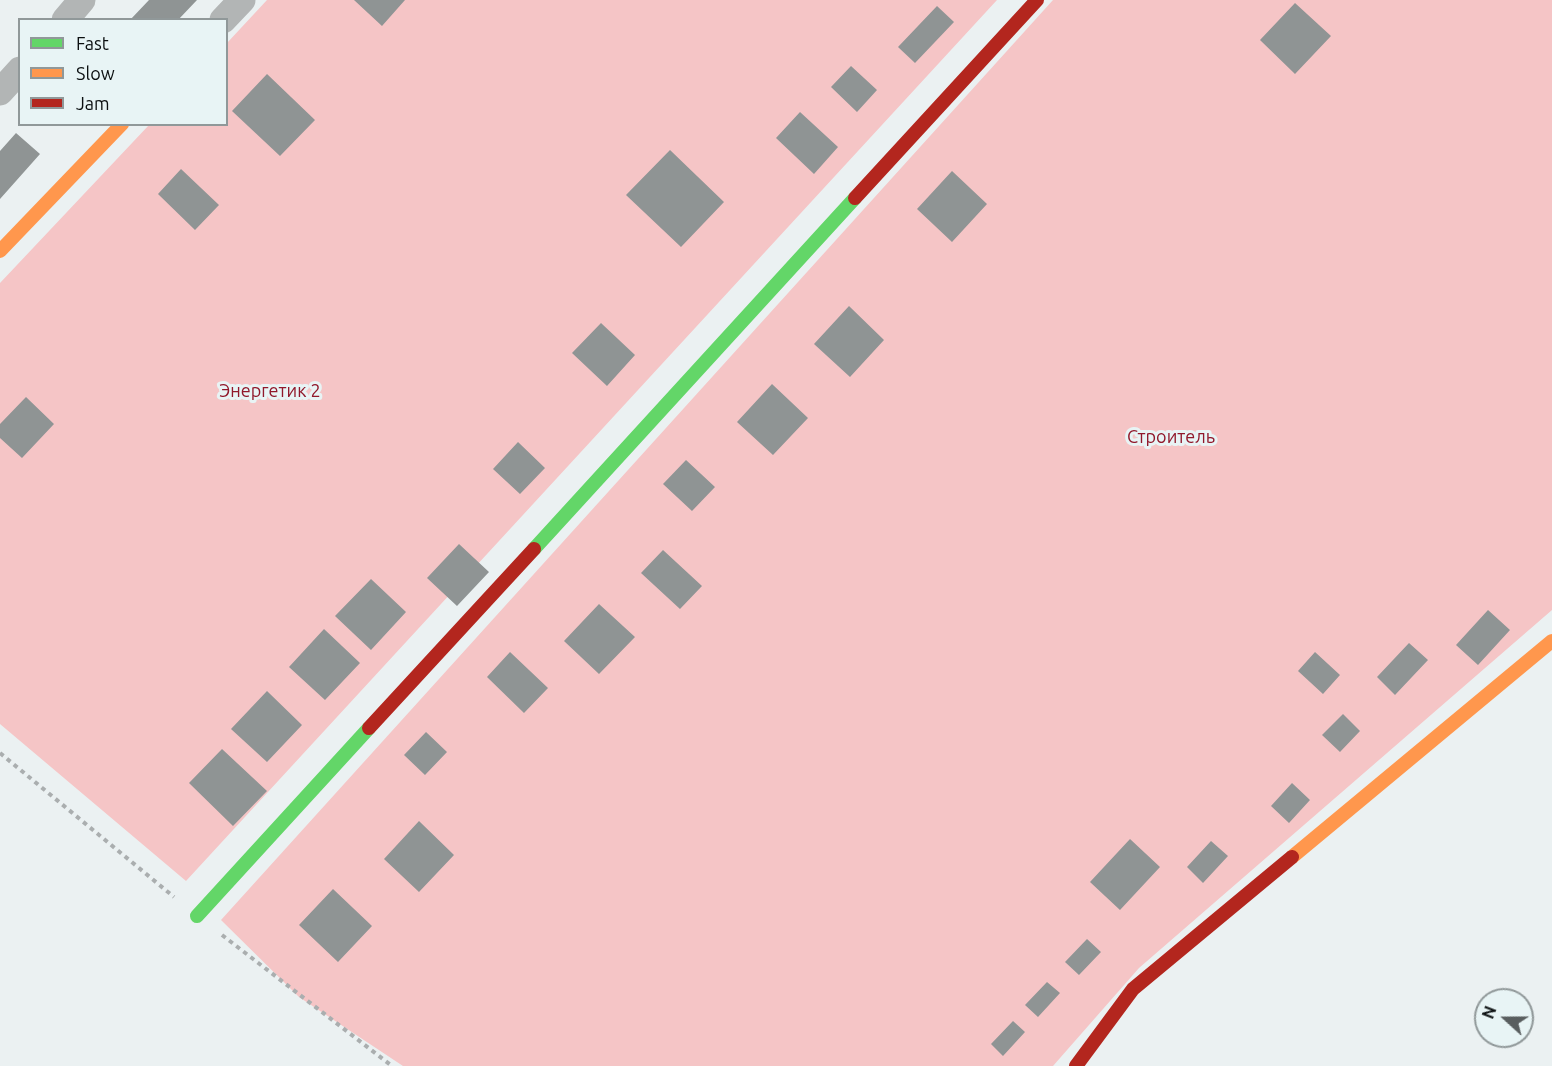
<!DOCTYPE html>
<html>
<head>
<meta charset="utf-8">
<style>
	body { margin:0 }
	#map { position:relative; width:1552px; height:1066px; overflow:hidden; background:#ebf1f2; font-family:Ubuntu,sans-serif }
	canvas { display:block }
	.legend { position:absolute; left:18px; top:18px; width:210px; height:108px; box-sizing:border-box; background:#e8f4f5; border:2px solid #909899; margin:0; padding:8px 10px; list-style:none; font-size:18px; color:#0b0f10 }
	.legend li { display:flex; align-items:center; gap:12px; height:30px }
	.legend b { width:30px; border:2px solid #909899 }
	.north { position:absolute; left:1474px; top:988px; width:60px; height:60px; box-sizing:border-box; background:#e8f4f5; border:2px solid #909899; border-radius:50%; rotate:291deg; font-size:16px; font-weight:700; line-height:24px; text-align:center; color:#0b0f10 }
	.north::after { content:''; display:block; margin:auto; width:21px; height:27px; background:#595e5f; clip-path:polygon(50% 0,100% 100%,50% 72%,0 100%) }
</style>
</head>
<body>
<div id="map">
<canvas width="1552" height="1066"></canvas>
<ul class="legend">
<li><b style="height:8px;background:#63d668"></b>Fast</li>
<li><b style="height:8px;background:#ff974d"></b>Slow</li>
<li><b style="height:8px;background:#b3261e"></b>Jam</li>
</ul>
<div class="north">N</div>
</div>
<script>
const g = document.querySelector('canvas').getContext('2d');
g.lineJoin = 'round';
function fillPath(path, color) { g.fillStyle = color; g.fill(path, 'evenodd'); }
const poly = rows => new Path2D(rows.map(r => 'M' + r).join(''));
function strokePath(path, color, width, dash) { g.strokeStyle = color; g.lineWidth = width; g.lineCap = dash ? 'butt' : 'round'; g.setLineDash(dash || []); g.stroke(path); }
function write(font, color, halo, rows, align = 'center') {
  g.font = font + ' Ubuntu,sans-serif'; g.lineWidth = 6; g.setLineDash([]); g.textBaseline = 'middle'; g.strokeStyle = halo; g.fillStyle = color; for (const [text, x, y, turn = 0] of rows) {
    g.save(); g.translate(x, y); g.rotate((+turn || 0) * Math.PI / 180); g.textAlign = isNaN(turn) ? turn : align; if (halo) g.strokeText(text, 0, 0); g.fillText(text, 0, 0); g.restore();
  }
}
fillPath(poly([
	[267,0,997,0,186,881,0,724,0,283,149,125,226,124,227,43],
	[1053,0,1552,0,1552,610,1139,968,1053,1066,403,1066,299,997,221,920]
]), '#f5c5c6');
fillPath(poly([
	[149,0,197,0,178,20,130,20],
	[354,0,405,0,382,26],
	[1295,3,1331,36,1295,74,1260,40],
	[937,6,954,22,915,63,898,47],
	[851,66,877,90,857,112,831,87],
	[267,74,315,120,280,156,232,111],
	[800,112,838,147,814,174,776,138],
	[16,133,40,154,0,199,0,151],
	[670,150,724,202,681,247,626,195],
	[181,169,219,205,195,230,158,194],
	[952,171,987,204,952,242,917,209],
	[849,306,884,340,850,377,814,344],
	[601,323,635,355,607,386,572,353],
	[772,384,808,418,773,455,737,422],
	[26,397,54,424,22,458,0,438,0,424],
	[518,442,545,468,520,494,493,469],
	[686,460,715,487,692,511,663,484],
	[459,544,489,572,457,606,427,578],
	[663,550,702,586,680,609,641,573],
	[371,579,406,612,371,650,335,616],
	[599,604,635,637,599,674,564,641],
	[1488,610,1510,630,1478,665,1456,645],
	[324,629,360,663,325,700,289,667],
	[1409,643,1428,660,1395,695,1377,677],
	[510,652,548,688,524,713,487,677],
	[1315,652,1340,675,1323,694,1298,671],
	[267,691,302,725,267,762,231,729],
	[1343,714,1360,731,1340,752,1322,735],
	[426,732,447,752,425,775,404,755],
	[222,749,267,791,233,826,189,783],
	[1292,783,1310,800,1289,823,1271,806],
	[419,821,454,855,419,892,384,859],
	[1130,839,1160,867,1120,910,1090,882],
	[1211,841,1228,856,1203,883,1187,867],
	[333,889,372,926,338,962,299,925],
	[1087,939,1101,952,1079,975,1065,962],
	[1047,982,1060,993,1038,1017,1025,1005],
	[1013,1021,1025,1032,1003,1056,991,1044]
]), '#8f9494');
strokePath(poly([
	[0,753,174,897],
	[222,935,392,1066]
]), '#aaaeaf', 4, [4.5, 4.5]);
strokePath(poly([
	[65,20,82,0],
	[223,20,242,0],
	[0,92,20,70]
]), '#b2b5b5', 27);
strokePath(poly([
	[534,549,855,198],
	[197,916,369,728]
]), '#63d668', 14);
strokePath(poly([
	[0,251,122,124],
	[1292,857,1552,641]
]), '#ff974d', 14);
strokePath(poly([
	[855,198,1037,0],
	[369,728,534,549],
	[1076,1066,1133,989,1292,857]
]), '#b3261e', 14);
write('18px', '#91182b', '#e8f4f5', [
	["Энергетик 2",270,391],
	["Строитель",1171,437]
]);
</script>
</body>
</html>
